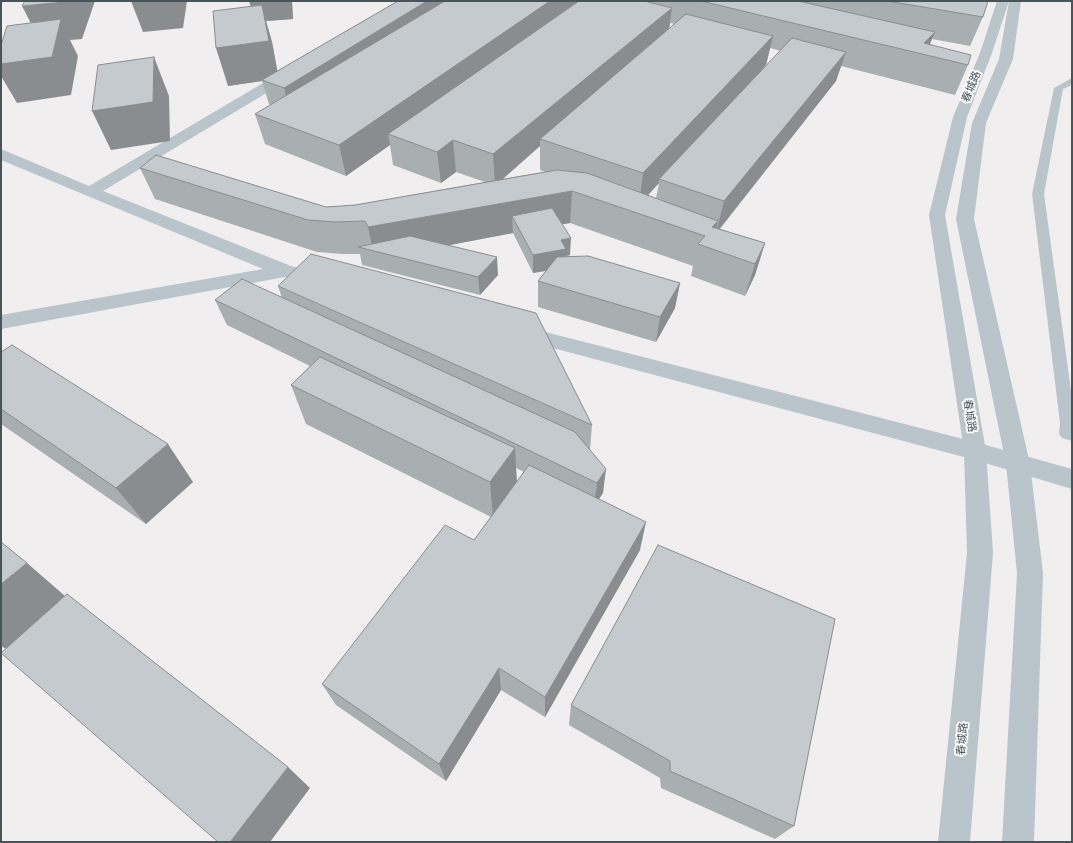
<!DOCTYPE html>
<html>
<head>
<meta charset="utf-8">
<style>
	body { margin:0 }
	#map { position:relative; width:1073px; height:843px; overflow:hidden; background:#f1eeef; font-family:"Nunito Sans",sans-serif }
	canvas { display:block }
	.frame { position:absolute; inset:0; border:2px solid #47555b; pointer-events:none }
</style>
</head>
<body>
<div id="map">
<canvas width="1073" height="843"></canvas>
<div class="frame"></div>
</div>
<script>
const g = document.querySelector('canvas').getContext('2d');
g.lineJoin = 'round';
const poly = rows => new Path2D(rows.map(r => 'M' + r).join(''));
function fillPath(path, color) { g.fillStyle = color; g.fill(path, 'evenodd'); }
function strokePath(path, color, width, dash) { g.strokeStyle = color; g.lineWidth = width; g.lineCap = dash ? 'butt' : 'round'; g.setLineDash(dash || []); g.stroke(path); }
function write(font, color, halo, rows, align = 'center') {
  g.font = font + ' "Nunito Sans","Noto Sans SC",sans-serif'; g.lineWidth = 3.5; g.setLineDash([]); g.textBaseline = 'middle'; g.strokeStyle = halo; g.fillStyle = color; for (const [text, x, y, turn = 0] of rows) {
    g.save(); g.translate(x, y); g.rotate((+turn || 0) * Math.PI / 180); g.textAlign = isNaN(turn) ? turn : align; if (halo) g.strokeText(text, 0, 0); g.fillText(text, 0, 0); g.restore();
  }
}
fillPath(poly([
	[1072,78,1072,85,1063,89,1044,194,1072,398,1072,441,1062,438,1059,434,1060,423,1032,194,1054,88,1072,78]
]), '#bac5cb');
fillPath(poly([
	[290,69,295,70,297,73,295,76,103,191,291,266,328,276,330,280,328,284,321,286,285,277,1,329,1,315,263,269,1,160,1,149,89,186,285,70,290,69],
	[522,326,975,442,1072,469,1072,489,975,460,515,338,512,333,515,328,522,326]
]), '#bac5cb');
fillPath(poly([
	[997,1,1009,1,992,53,967,117,945,215,986,451,993,553,970,842,938,842,967,553,964,451,929,215,953,117,980,53,997,1],
	[1009,1,1021,1,1013,59,986,123,974,219,1030,464,1043,573,1034,842,1002,842,1017,573,1006,464,956,219,972,123,999,59,1009,1]
]), '#bac5cb');
fillPath(poly([
	[249,1,292,1,293,19,266,21,272,42,277,71,398,1,988,1,983,17,970,46,932,39,930,44,968,65,955,95,841,66,836,81,720,229,765,243,755,275,745,296,691,276,693,266,570,223,562,224,570,255,566,256,680,283,675,308,656,342,538,307,538,281,546,271,533,273,513,233,448,245,498,275,480,295,362,265,360,254,343,254,317,252,155,199,140,168,326,207,355,205,485,182,456,172,441,183,393,165,390,145,346,176,265,144,255,114,270,105,269,104,262,81,228,86,251,7],
	[670,23,675,24,669,29],
	[770,48,781,51,739,95,766,65],
	[540,146,540,170,545,172,502,179],
	[659,183,656,198,648,195],
	[278,286,592,425,590,450,603,493,599,499,640,550,545,717,501,690,446,781,336,705,322,684,474,540,491,517,306,424,291,385,310,366,227,325,215,300,282,298],
	[516,468,524,472,517,482],
	[1,352,193,482,146,524,1,424],
	[571,705,794,826,775,839,661,788,660,778,569,725]
]), '#a9aeb1');
fillPath(poly([
	[66,1,95,1,82,39,70,40,78,56,71,95,17,103,1,76,1,64,41,43,22,6],
	[131,1,187,1,183,28,143,32],
	[249,1,292,1,293,19,266,21,272,42,279,79,262,80,262,81,228,86,216,48,256,23],
	[427,1,465,1,291,112,284,88],
	[550,1,589,1,388,134,390,145,346,176,339,145],
	[672,8,668,36,540,139,540,146,495,186,493,154],
	[935,32,925,55,924,43],
	[773,36,766,65,662,180,659,179,659,183,639,205,643,173],
	[846,52,836,81,716,233,724,201],
	[154,57,169,96,170,141,111,150,92,111],
	[453,140,456,172,441,183,437,152],
	[572,191,570,223,520,232,512,216,513,233,393,256,373,251,368,227],
	[718,221,712,249,712,227],
	[571,238,570,255,566,256,566,267,533,273,533,255,561,240],
	[765,243,755,275,745,296,755,264],
	[497,257,498,275,480,295,478,277],
	[680,283,675,308,656,342,660,317],
	[168,444,193,482,146,524,116,488],
	[515,448,517,486,493,519,490,482],
	[606,469,603,493,594,506,597,483],
	[646,522,640,550,545,717,545,697],
	[27,563,65,596,6,649,1,646,1,584],
	[499,668,501,690,446,781,439,764],
	[288,767,310,788,270,842,230,842]
]), '#8a8d90');
const building = poly([
	[25,1,66,1,65,2,22,6,25,1],
	[398,1,427,1,284,88,262,80,398,1],
	[445,1,550,1,339,145,255,114,445,1],
	[579,1,644,1,672,8,493,154,453,140,437,152,388,134,579,1],
	[701,1,798,1,935,32,924,43,971,55,968,65,701,1],
	[887,1,988,1,983,17,887,1],
	[262,5,269,41,216,48,213,11,262,5],
	[686,14,773,36,643,173,540,139,686,14],
	[61,19,52,57,1,64,1,45,7,26,61,19],
	[792,38,846,52,724,201,659,179,792,38],
	[154,57,153,102,92,111,98,65,154,57],
	[156,155,326,207,355,205,557,170,587,173,718,221,712,227,765,243,755,264,698,244,705,236,572,191,368,227,365,221,335,222,308,220,140,168,156,155],
	[552,208,571,238,561,240,566,249,533,255,512,216,552,208],
	[410,236,497,257,478,277,358,247,410,236],
	[311,254,536,313,592,425,278,286,311,254],
	[588,256,680,283,660,317,538,281,557,257,588,256],
	[242,279,575,432,606,469,597,483,215,300,242,279],
	[12,345,168,444,116,488,1,409,1,352,12,345],
	[320,357,515,448,490,482,291,385,320,357],
	[529,465,646,522,545,697,499,668,439,764,322,684,445,525,474,540,529,465],
	[1,542,27,563,1,584,1,542],
	[658,545,835,619,794,826,670,771,670,761,571,705,658,545],
	[67,594,288,767,230,842,218,842,1,653,67,594]
]);
fillPath(building, '#c5cace');
strokePath(building, '#8a8d90', 1);
write('11px', '#47555b', '#fff', [
	["春城路",972,87,-68],
	["春城路",969,416,81],
	["春城路",963,739,-85]
]);
</script>
</body>
</html>
